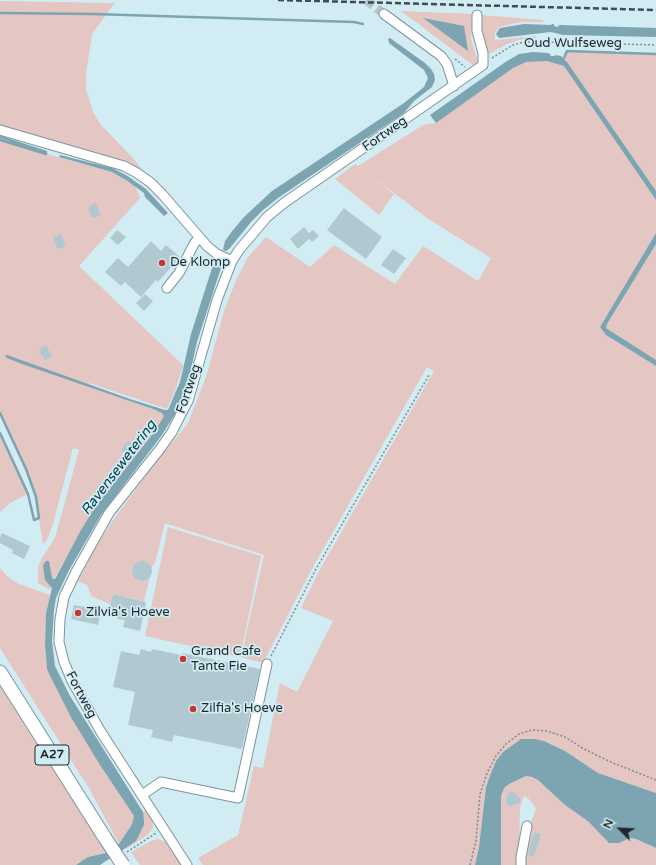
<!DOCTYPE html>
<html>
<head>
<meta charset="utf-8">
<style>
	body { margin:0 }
	#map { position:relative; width:656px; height:865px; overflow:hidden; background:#d2ecf4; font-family:"Varela Round",sans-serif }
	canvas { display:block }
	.north { position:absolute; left:600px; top:809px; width:40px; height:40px; -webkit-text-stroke:3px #d2ecf4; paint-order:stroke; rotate:294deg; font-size:11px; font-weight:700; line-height:16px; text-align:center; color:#1e272b }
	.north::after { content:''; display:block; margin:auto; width:14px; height:18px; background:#1e272b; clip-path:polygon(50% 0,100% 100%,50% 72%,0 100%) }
</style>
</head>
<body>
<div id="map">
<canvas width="656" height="865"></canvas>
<div class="north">N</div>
</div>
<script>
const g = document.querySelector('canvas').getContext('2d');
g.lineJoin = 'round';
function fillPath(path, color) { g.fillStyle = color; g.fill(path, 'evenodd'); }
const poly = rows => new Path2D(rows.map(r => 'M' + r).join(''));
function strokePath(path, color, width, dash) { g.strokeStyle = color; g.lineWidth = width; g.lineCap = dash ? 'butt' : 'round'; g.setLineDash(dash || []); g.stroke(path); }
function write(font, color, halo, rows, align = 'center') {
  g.font = font + ' "Varela Round",sans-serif'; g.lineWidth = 3.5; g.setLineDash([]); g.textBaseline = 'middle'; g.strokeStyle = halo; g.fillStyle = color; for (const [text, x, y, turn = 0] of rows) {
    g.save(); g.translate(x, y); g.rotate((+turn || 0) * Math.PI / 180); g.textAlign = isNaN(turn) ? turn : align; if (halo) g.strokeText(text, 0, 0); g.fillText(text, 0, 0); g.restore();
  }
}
fillPath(poly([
	[0,1,115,3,92,34,86,74,86,89,93,112,101,125,131,156,158,188,97,154,0,125],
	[401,11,473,14,471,39,478,62,473,65],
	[482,15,542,20,543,22,520,22,499,27,495,33,495,40,536,36,536,38,519,40,507,44,487,55,481,31],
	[567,51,656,54,656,191,564,58],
	[538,61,548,61,564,66,656,200,656,233,600,327,606,335,656,366,656,793,598,773,565,751,544,741,521,739,503,752,496,761,491,773,486,787,479,847,475,865,203,865,198,858,238,835,254,766,263,768,280,683,297,692,333,621,301,608,319,571,434,371,427,367,313,567,263,663,241,657,264,555,165,523,155,563,152,567,144,601,113,594,110,604,91,596,87,585,78,581,79,579,97,545,111,523,150,470,188,423,206,377,224,311,237,278,248,257,266,237,310,267,334,245,395,284,423,246,478,281,491,258,427,218,365,171,394,194,379,215,335,179,355,164,358,166,423,125,436,123,513,67,526,62],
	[0,140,29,149,112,172,126,180,135,186,140,198,79,266,183,365,176,389,167,409,89,383,88,386,153,409,163,413,164,417,144,446,94,509,54,579,52,577,49,563,51,590,38,583,38,567,42,558,55,538,79,450,73,448,53,524,47,540,43,544,34,489,26,469,0,413],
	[656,244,656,360,606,328,607,324],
	[0,432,28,494,10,503,0,512],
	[168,527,261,556,240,657,145,636],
	[0,568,8,577,19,584,50,595,46,613,45,644,47,669,59,694,73,719,100,765,134,816,132,823,119,844,90,790,0,648],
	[0,683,109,851,88,857,76,865,0,865],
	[526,776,532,777,538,780,565,805,619,843,630,838,636,839,656,848,656,865,524,865,531,823,536,808,528,798,524,796,520,808,519,865,501,865,501,797,502,793,505,787,511,783],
	[147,809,152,817,153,828,151,831,146,836,126,849,125,848,136,841,144,825,143,812],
	[158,839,167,842,182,865,140,865,131,852,151,841]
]), '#e4c6c2');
fillPath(poly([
	[423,18,464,26,468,51],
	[524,24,551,25,552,24,554,24,554,26,558,27,559,25,656,28,656,37,563,35,551,32,499,38,496,34,500,28],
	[390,38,425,63,431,69,434,74,435,80,432,87,414,101,404,113,278,198,263,210,251,222,230,248,226,251,223,250,225,241,233,230,244,217,272,191,404,103,424,87,428,78,424,70,389,43,388,39],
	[533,52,548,53,550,54,551,56,555,56,555,55,561,56,567,62,656,191,656,200,564,66,547,61,526,62,513,68,436,123,430,115,507,61,519,54],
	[60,155,112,168,126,175,146,189,168,213,164,216,145,197,144,193,126,180,112,172,59,157],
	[656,233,656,244,607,324,606,328,656,360,656,366,606,335,600,327],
	[218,262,220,263,221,268,197,342,189,378,178,409,162,435,101,515,68,572,56,598,54,610,52,641,55,666,70,696,143,812,144,820,144,825,136,841,100,865,76,865,88,857,105,853,119,844,132,824,134,816,100,765,72,719,50,676,47,669,45,644,46,613,52,588,45,580,43,565,46,561,49,561,52,577,53,579,55,579,81,530,94,509,155,431,164,416,162,413,153,409,25,365,7,358,5,356,7,355,130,399,165,410,168,410,180,382,191,334,213,265],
	[521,739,535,739,544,741,565,751,598,773,656,793,656,848,636,839,630,838,619,843,609,843,589,822,565,805,538,780,532,777,526,776,511,783,505,787,502,793,501,797,501,865,475,865,479,847,486,787,491,773,496,761,503,752]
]), '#7da4b1');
strokePath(poly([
	[0,13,93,14,354,22,363,24],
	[564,58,567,51,656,54],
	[0,137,46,152,46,154,0,140],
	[0,413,26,469,36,497,39,518,34,520,28,494,0,433]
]), '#7da4b1', 2.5);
fillPath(poly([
	[96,203,101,215,94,218,92,217,88,208,90,207,89,206],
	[344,208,382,237,366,259,327,230],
	[304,227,309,233,313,230,319,236,312,242,309,239,298,249,290,239],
	[117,230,126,237,118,245,110,238],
	[61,234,66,246,59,249,57,248,53,239,54,237],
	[151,241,161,251,166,245,180,257,158,282,156,280,141,297,125,282,121,286,105,272,118,258,128,267],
	[393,249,406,258,394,274,381,265],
	[145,294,153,301,144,311,136,303],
	[46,345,52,357,45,360,39,351,40,350,39,349],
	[128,441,135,447,128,456,121,450],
	[2,533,30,546,24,559,12,553,13,550,0,543,0,537],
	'132 571a10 10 0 1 1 20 0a10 10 0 1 1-20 0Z',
	[113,594,146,602,140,631,123,627,125,620,117,619,119,611,109,609],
	[74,605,101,610,98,625,71,619],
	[141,649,151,652,152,649,181,655,182,653,260,669,242,749,174,735,172,742,151,737,153,730,128,725,135,692,113,687,121,651,139,655],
	[513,792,520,798,520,803,509,807,506,802,508,793],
	[534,832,541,834,534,857,528,855]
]), '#b0c9d1');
strokePath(poly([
	[366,0,384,14]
]), '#aec5cc', 9, [9, 4.5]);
const minor = poly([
	[384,14,441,56,447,64,454,86],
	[0,130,124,166,137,173,150,182,162,194,208,247,217,254,232,261],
	[167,288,179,273,194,244,199,237],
	[142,795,161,782,238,798,267,664],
	[187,865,101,732,72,681,64,662,59,642,60,619,64,597,76,572,109,513,160,449,172,432,180,416,188,401,217,300,232,261,239,250,267,217,284,203,483,65,483,53,477,31,477,15],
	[521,865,521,857,527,826]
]);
const highway = poly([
	[0,672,105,838]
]);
strokePath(minor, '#7d959c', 11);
strokePath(highway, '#7d959c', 15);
strokePath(poly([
	[492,58,513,45,524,42,545,42,656,45],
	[455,59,465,67],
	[271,656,316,569,429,375],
	[127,852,156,833],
	[470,865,476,841,480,794,487,773,496,756,506,744,519,734,532,730,547,731,565,737,584,749,613,763,656,780]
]), '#7c8d93', 1.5, [2, 2]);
strokePath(minor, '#fff', 9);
strokePath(highway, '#fff', 13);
strokePath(poly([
	[278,0,656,10]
]), '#404c51', 2.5, [6, 3]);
const highwayBridge = poly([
	[105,838,123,865]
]);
strokePath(highwayBridge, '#7d959c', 15, []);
strokePath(highwayBridge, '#fff', 13);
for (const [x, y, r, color] of [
	[162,263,4,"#c5382f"],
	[78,613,4,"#c5382f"],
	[183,659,4,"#c5382f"],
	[193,709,4,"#c5382f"]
]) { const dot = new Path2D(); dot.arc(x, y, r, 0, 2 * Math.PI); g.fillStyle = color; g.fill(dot); strokePath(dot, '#d2ecf4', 1.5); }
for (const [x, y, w] of [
	[52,755,34]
]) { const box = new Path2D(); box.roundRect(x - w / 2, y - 10, w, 20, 3); g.fillStyle = '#d2ecf4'; g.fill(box); strokePath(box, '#1e272b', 1); }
write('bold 12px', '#1e272b', null, [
	["A27",52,755]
]);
write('13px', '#1e272b', '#d2ecf4', [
	["Oud Wulfseweg",573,44],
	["Fortweg",385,134,-35],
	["Fortweg",189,389,-71],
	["Fortweg",81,695,62]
]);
write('13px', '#1e272b', '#d2ecf4', [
	["De Klomp",170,263],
	["Zilvia's Hoeve",86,613],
	["Grand Cafe",191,652],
	["Tante Fie",191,667],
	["Zilfia's Hoeve",201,709]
], 'left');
write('italic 14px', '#03414f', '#d2ecf4', [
	["Ravensewetering",119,468,-53]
]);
</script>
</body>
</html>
